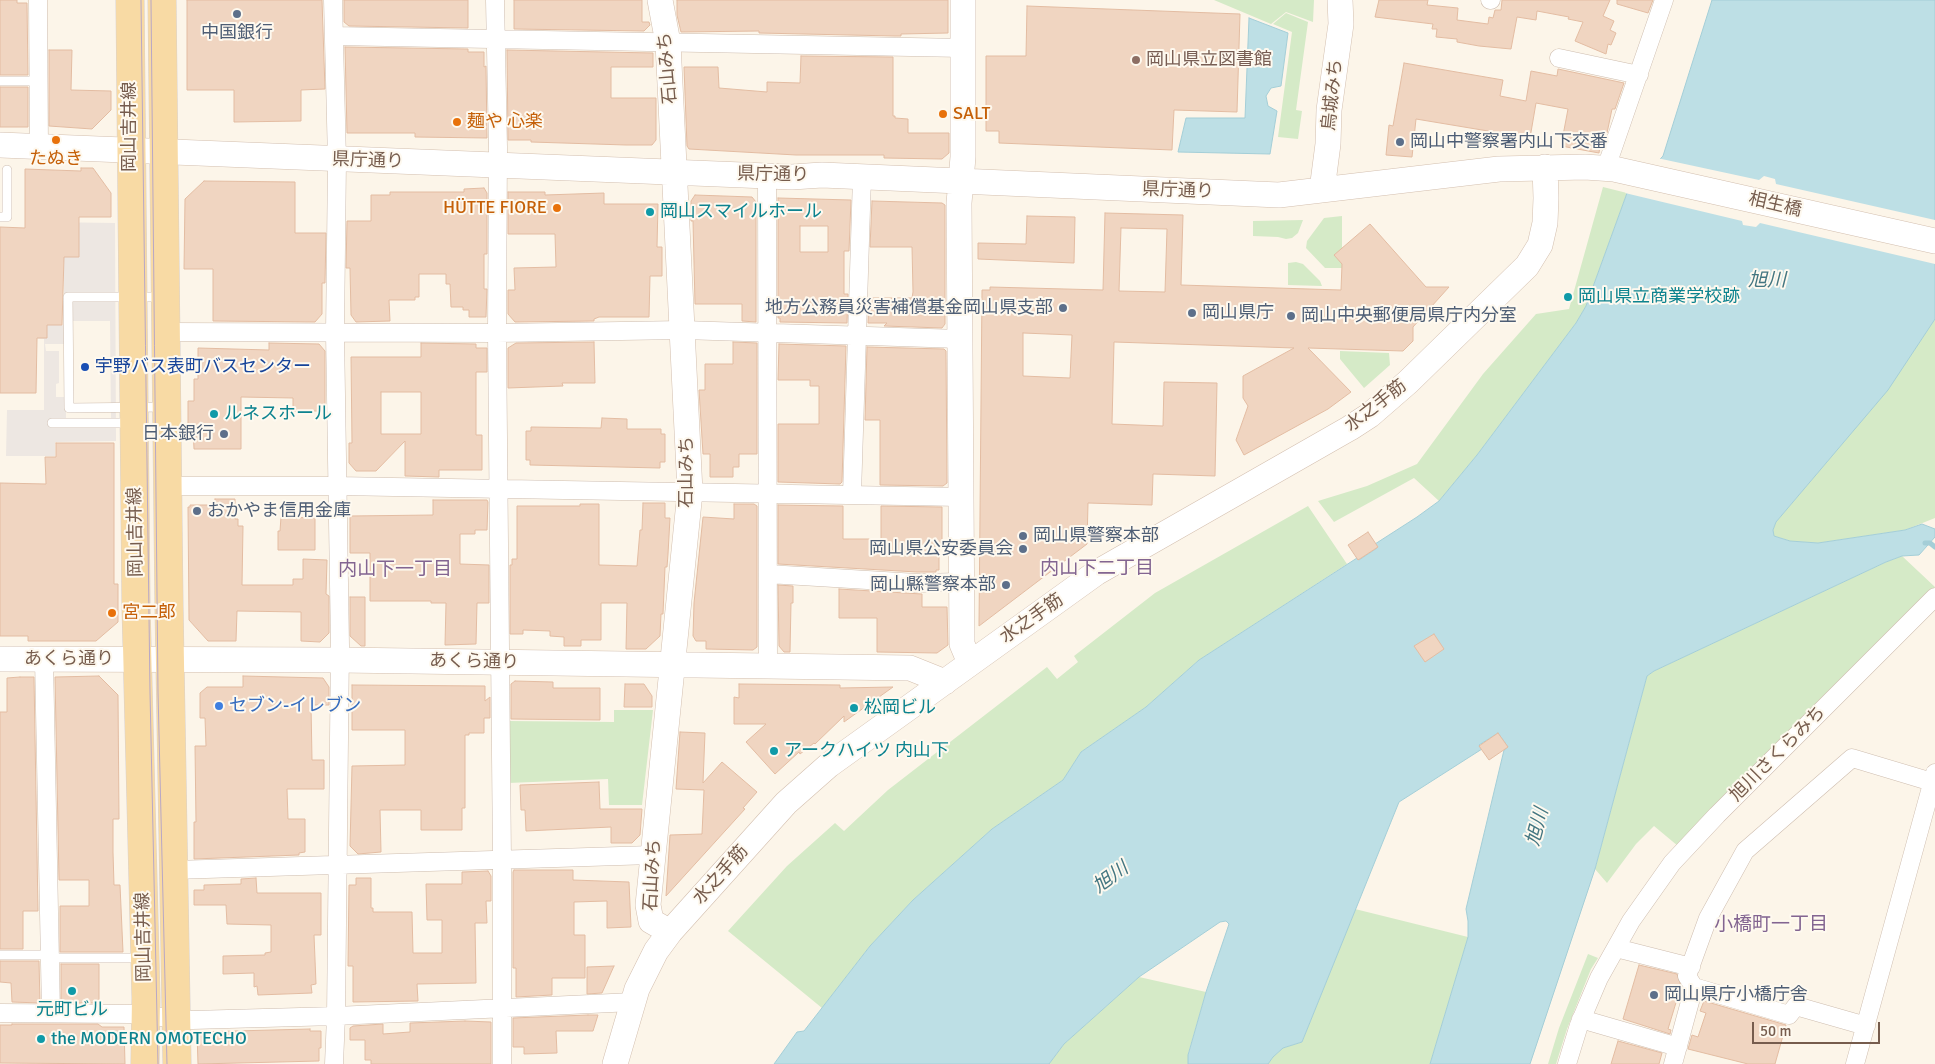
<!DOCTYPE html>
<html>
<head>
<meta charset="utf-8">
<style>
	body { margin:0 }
	#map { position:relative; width:1935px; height:1064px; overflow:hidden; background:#fcf5e9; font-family:Signika,sans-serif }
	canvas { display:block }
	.scale { position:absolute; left:1752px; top:1022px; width:128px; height:22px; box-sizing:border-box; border:2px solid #765c4d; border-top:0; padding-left:6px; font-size:15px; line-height:18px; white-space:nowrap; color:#765c4d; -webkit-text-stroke:4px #fef9ef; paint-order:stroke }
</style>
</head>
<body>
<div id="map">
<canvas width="1935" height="1064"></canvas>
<div class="scale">50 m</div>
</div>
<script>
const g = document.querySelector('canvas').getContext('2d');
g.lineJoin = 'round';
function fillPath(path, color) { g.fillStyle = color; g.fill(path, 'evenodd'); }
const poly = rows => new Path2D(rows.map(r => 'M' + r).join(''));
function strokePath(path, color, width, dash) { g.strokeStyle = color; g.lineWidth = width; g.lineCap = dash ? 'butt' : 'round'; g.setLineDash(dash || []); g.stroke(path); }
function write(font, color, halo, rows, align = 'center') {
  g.font = font + ' Signika,"Noto Sans JP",sans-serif'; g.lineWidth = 4; g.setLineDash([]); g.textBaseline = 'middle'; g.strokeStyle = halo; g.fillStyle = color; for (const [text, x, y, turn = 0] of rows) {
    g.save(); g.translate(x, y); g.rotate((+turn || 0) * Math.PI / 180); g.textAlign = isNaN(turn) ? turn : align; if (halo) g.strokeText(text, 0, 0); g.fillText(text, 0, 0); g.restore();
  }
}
fillPath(poly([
	[45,222,115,223,116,441,55,442,55,456,6,456,7,410,44,410,44,339,34,338,35,236,44,235],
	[49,225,79,226,79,257,36,256,36,239,48,239],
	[36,262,64,262,64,325,36,325],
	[65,321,110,321,111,418,66,418,66,397,56,397,56,384,59,383,59,351,46,351,45,344,65,344]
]), '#ede7e2');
fillPath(poly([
	[1214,0,1314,0,1313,22,1286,12,1271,24],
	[1286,13,1308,22,1296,110,1302,111,1298,139,1278,137,1292,32,1273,24],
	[1603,187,1627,193,1586,306,1576,323,1477,455,1439,501,1414,478,1334,522,1318,501,1367,486,1417,464,1483,374,1536,314,1569,309],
	[1342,216,1342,268,1325,268,1306,248,1307,241,1324,218],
	[1303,220,1298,233,1292,238,1286,239,1278,237,1253,236,1253,221],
	[1296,262,1303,264,1320,281,1322,286,1288,285,1288,263],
	[1935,319,1935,518,1905,530,1818,543,1790,541,1774,536,1773,530,1776,522,1887,390],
	[1340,351,1389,353,1390,365,1364,388,1340,359],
	[1308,506,1347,564,1199,660,1146,707,1081,752,1063,780,992,829,913,900,870,946,822,1008,728,931,787,866,835,823,844,831,888,790,1047,667,1057,679,1078,662,1074,656,1155,593],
	[1902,556,1935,587,1678,846,1654,826,1636,844,1607,883,1595,869,1647,676,1654,671,1886,562],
	[614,710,653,710,642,805,609,805,608,779,508,783,508,721,614,722],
	[1355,909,1468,937,1430,1064,1268,1064,1273,1057,1283,1048,1302,1042],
	[1588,954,1598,958,1591,969,1567,1029,1556,1064,1548,1064,1559,1028],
	[1139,977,1206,992,1188,1054,1188,1064,1049,1064,1064,1044]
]), '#d5eac7');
const water = poly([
	[1712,0,1935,0,1935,319,1888,390,1776,522,1773,530,1774,536,1790,541,1818,543,1905,530,1922,524,1935,529,1935,537,1919,555,1902,556,1886,562,1654,671,1647,676,1595,869,1530,1064,1430,1064,1468,937,1468,921,1466,909,1504,750,1508,747,1498,733,1479,745,1482,749,1399,802,1302,1042,1283,1048,1273,1057,1268,1064,1188,1064,1188,1055,1206,992,1229,924,1226,921,1220,922,1139,977,1064,1044,1049,1064,774,1064,797,1032,804,1031,870,946,913,900,992,829,1063,780,1081,752,1146,707,1199,660,1357,558,1359,560,1377,548,1375,544,1417,517,1439,501,1477,455,1576,323,1586,306,1627,193,1663,156,1712,0],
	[1249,18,1288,33,1281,86,1271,88,1266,96,1268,106,1277,111,1270,154,1178,152,1186,118,1245,118,1249,18]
]);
fillPath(water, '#bddfe5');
strokePath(water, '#a4ced7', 1);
fillPath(poly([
	[1657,158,1759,180,1764,176,1775,179,1776,184,1935,220,1935,264,1760,223,1756,227,1743,225,1742,221,1625,193]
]), '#fcf5e9');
strokePath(poly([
	[1925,543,1930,543,1935,547]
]), '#a4ced7', 5);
const building = poly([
	[0,0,17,0,17,3,27,3,28,75,0,75,0,0],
	[187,0,322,0,325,89,301,90,301,121,234,122,234,90,187,90,187,0],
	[344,0,468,0,468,28,349,26,344,22,344,0],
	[514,0,642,0,642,22,649,22,650,25,644,31,514,29,514,0],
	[677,0,948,0,948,33,901,34,901,36,894,36,759,33,759,31,681,32,677,15,677,0],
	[1379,0,1428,0,1427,5,1458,8,1457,20,1488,24,1489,17,1493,18,1495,10,1501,10,1502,0,1610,0,1603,16,1614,21,1610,30,1616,33,1611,45,1608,44,1606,54,1575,41,1583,22,1568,19,1569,17,1537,11,1536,20,1517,17,1511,49,1479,46,1457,42,1457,39,1436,37,1437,29,1432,29,1433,24,1375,17,1379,0],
	[1617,0,1653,0,1648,13,1617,4,1617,0],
	[1027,6,1240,14,1237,112,1174,110,1172,150,999,143,999,131,986,131,986,56,1026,56,1027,6],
	[345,47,468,49,468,52,484,52,484,67,486,66,487,138,415,137,415,133,347,133,345,47],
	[49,50,72,50,71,90,111,91,111,110,92,129,49,126,49,50],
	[507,50,653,53,653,67,611,67,611,98,656,98,656,140,652,145,626,145,531,142,531,140,508,140,507,50],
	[801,56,893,57,893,116,895,116,895,118,908,119,908,133,949,133,949,153,942,159,884,158,884,155,796,155,689,149,687,146,684,67,718,67,719,88,767,92,767,82,800,83,801,56],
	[1404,63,1503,80,1500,96,1526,101,1531,71,1557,76,1558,69,1624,83,1615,109,1612,109,1607,133,1602,133,1599,153,1561,146,1568,109,1536,103,1530,138,1416,119,1412,157,1386,155,1389,125,1393,126,1404,63],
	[0,87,28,87,28,127,0,127,0,87],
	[81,168,93,168,111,193,111,217,79,217,79,257,64,257,62,325,47,325,47,338,37,338,36,393,0,393,0,227,25,228,25,169,81,171,81,168],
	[204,181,295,182,295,233,326,233,325,283,322,283,322,314,315,322,213,321,213,269,184,269,185,199,204,181],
	[484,188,487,193,487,254,484,254,484,289,487,289,486,317,469,317,469,310,463,310,463,307,451,307,450,284,446,284,446,274,419,274,419,297,415,297,415,300,389,300,390,321,356,322,351,315,350,268,346,268,347,221,371,221,371,195,390,195,390,192,464,192,464,189,484,188],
	[508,192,545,192,545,195,604,193,604,204,658,204,657,247,662,247,662,276,650,276,649,317,599,317,594,319,594,321,515,322,508,314,508,290,515,290,514,268,556,267,555,234,508,234,508,192],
	[695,195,752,197,756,202,756,322,742,321,742,304,695,304,693,221,691,221,691,201,695,195],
	[778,198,851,200,849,251,844,251,844,294,848,294,847,323,780,322,780,318,778,318,778,198],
	[800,226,828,226,828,252,800,252,800,226],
	[872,201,942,203,945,205,945,324,942,328,884,326,887,323,868,323,869,298,912,298,913,292,912,247,870,247,872,201],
	[1105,213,1183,215,1181,285,1341,290,1342,264,1334,255,1370,224,1426,287,1449,287,1413,327,1413,341,1403,351,1308,348,1351,392,1328,409,1244,455,1236,440,1248,406,1243,398,1243,376,1294,348,1114,342,1112,424,1163,426,1164,382,1217,383,1215,476,1153,474,1152,505,1088,503,1087,544,979,626,982,290,990,290,990,287,1103,290,1105,213],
	[1121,228,1167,229,1165,292,1119,291,1121,228],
	[1023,333,1072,335,1070,378,1023,376,1023,333],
	[1027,216,1075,217,1074,263,978,259,978,243,1026,244,1027,216],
	[594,342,595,383,562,383,563,386,508,388,508,348,516,343,594,342],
	[733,342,757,343,757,454,739,454,739,467,733,467,733,477,710,477,710,454,703,454,699,390,705,390,705,364,733,364,733,342],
	[269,343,319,344,325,351,325,411,293,411,293,398,241,397,241,449,194,449,193,427,188,427,188,401,194,401,194,379,198,379,198,348,269,350,269,343],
	[421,343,476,344,476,348,487,348,487,372,476,372,476,435,482,435,482,470,439,470,439,477,405,476,405,441,376,471,356,471,349,463,349,443,352,443,351,357,421,357,421,343],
	[381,392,421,392,421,434,381,434,381,392],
	[779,344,846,346,842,482,840,484,778,482,778,424,819,424,819,386,810,386,810,380,778,380,779,344],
	[867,347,944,349,946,351,947,483,943,486,880,485,880,420,865,420,867,347],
	[602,418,627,419,627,429,661,429,661,434,665,434,665,462,660,462,660,468,530,465,530,460,526,460,526,431,531,431,531,427,601,428,602,418],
	[56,443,114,443,114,584,118,584,118,622,96,641,28,641,28,636,0,636,0,483,46,484,45,457,56,457,56,443],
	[215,499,235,499,235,519,238,519,238,526,243,526,242,585,293,585,293,579,303,579,303,559,327,560,326,594,329,596,329,633,320,642,301,641,301,612,237,611,236,641,208,641,189,620,188,507,190,507,190,505,215,505,215,499],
	[433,500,487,500,488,502,487,530,475,530,475,534,460,534,460,564,489,565,489,603,477,603,476,644,445,645,446,603,431,603,431,601,370,601,370,553,350,553,350,516,433,515,433,500],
	[643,503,665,503,665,518,670,518,668,554,667,567,665,567,663,614,661,614,660,636,646,649,626,649,627,603,601,603,601,640,581,640,581,646,564,646,564,637,550,636,550,631,523,630,523,634,510,634,510,565,512,565,512,559,517,559,517,506,580,506,580,504,599,504,599,565,637,566,640,530,642,530,643,503],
	[734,504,754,504,757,506,757,647,753,650,706,649,706,641,696,641,693,636,694,603,703,517,734,519,734,504],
	[778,505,843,506,843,539,881,539,881,506,942,507,942,546,939,546,939,570,936,570,936,572,917,572,778,564,778,505],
	[281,517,315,518,315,550,278,550,278,531,280,531,281,517],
	[1368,532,1378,547,1358,560,1348,545,1368,532],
	[778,585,793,586,793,603,791,603,790,652,784,652,779,646,778,585],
	[839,589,922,594,922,607,947,607,948,645,937,653,877,652,877,618,839,618,839,589],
	[350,597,365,597,365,646,361,646,350,636,350,597],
	[1434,634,1444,649,1425,662,1414,646,1434,634],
	[99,676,118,695,119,819,113,819,113,852,114,885,120,885,123,952,60,952,60,906,89,906,89,880,59,880,55,677,99,676],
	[243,676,323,678,329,687,329,705,311,705,312,760,324,760,324,789,287,789,288,819,305,819,305,852,299,853,299,855,194,859,194,822,196,822,195,746,206,746,205,718,200,718,200,693,207,687,243,687,243,676],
	[20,677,34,677,38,911,23,911,23,949,0,949,0,712,7,712,7,678,20,677],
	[515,681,553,682,553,688,600,688,600,720,511,719,511,684,515,681],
	[625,684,644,684,652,696,652,707,624,707,625,684],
	[739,684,840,685,840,688,893,687,844,722,844,716,815,744,814,743,800,754,799,752,775,774,746,742,766,724,734,724,734,697,739,698,739,684],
	[352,685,485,686,485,701,490,697,490,718,484,718,484,733,469,733,469,735,465,735,465,808,462,808,462,830,421,830,421,810,380,810,381,852,358,854,350,846,352,766,405,765,405,730,352,730,352,685],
	[680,732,705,733,703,783,722,762,757,792,743,808,745,809,666,896,670,835,702,834,704,790,676,789,680,732],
	[1498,733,1508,747,1489,760,1479,746,1498,733],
	[599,782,600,809,642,809,640,835,632,843,611,843,611,827,526,831,525,810,521,810,520,785,599,782],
	[514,870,573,870,573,880,629,882,631,927,607,928,607,901,574,902,574,935,585,935,585,978,552,978,552,995,516,997,516,968,513,968,513,872,514,870],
	[488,871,491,876,491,901,486,901,487,923,475,923,476,983,417,984,418,1001,353,1002,353,966,348,966,349,885,356,885,356,878,371,878,371,908,373,908,373,912,412,912,413,953,442,953,442,920,427,920,426,884,462,884,462,872,488,871],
	[256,878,257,893,321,893,321,935,314,935,316,984,311,985,312,993,258,995,257,986,254,987,254,973,223,974,223,956,265,955,265,953,271,952,271,925,227,924,226,905,194,905,194,890,204,890,204,885,241,884,241,879,256,878],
	[0,961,39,961,40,1003,12,1002,11,983,0,982,0,961],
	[61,964,99,964,99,1003,61,1003,61,964],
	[1639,965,1677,974,1681,986,1668,1029,1671,1030,1670,1034,1623,1019,1639,965],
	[614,966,602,993,587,994,587,967,614,966],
	[1704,1001,1786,1025,1775,1064,1748,1064,1688,1049,1692,1035,1698,1037,1706,1013,1700,1011,1704,1001],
	[588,1015,598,1015,593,1031,556,1031,557,1053,524,1054,524,1047,513,1047,513,1018,588,1015],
	[465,1021,491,1022,491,1064,371,1064,371,1060,365,1060,365,1040,350,1040,350,1028,353,1026,383,1024,383,1034,410,1032,410,1023,465,1021],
	[12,1024,98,1024,102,1027,124,1027,125,1064,0,1063,0,1025,12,1025,12,1024],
	[310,1029,310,1031,321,1031,321,1048,319,1048,319,1061,198,1064,197,1032,310,1029],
	[1618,1041,1662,1053,1659,1064,1611,1064,1618,1041]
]);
fillPath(building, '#f0d5c1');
strokePath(building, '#e3bca2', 1);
const lane = poly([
	[0,81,38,81],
	[0,217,7,217,7,170],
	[162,297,68,297,69,408,164,407],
	[52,423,132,423],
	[0,955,49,955],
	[49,958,131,958]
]);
const street = poly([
	[38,0,39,147],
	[333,0,337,160,335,333,340,646,336,1016,334,1064],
	[495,0,498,147,497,333,502,860,502,1064],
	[1490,0,1491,0],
	[334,36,963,48],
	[1559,58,1639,75],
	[1606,168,1664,0],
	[767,176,768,666],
	[165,332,497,333,683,330,960,339],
	[167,486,337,486,961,497],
	[852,494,862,177],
	[768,574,917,583,962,582],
	[44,659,51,1013],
	[174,870,652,855],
	[1616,948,1691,967],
	[0,1013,131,1014,192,1020,336,1016,633,1002],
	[1581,1019,1678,1047],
	[1866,1026,1796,1006,1789,1015,1694,987,1687,976,1708,918,1745,851,1852,758,1935,783],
	[1567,1064,1579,1025,1599,978,1631,921,1672,863,1717,815,1935,597],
	[1673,1064,1694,987],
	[1855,1064,1935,773]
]);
const secondary = poly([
	[660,0,668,43,690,492,648,905,651,921,670,932],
	[963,0,963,157,959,203,962,644,970,663],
	[0,145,792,177,822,175,1279,195,1499,169,1585,167,1614,169,1935,241],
	[1322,190,1328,144,1329,110,1341,24,1340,0],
	[0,659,340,660,910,668,945,682],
	[615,1064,637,989,656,951,670,932,786,803,829,765,1096,573,1350,428,1370,415,1408,382,1527,266,1540,245,1545,223,1546,198,1545,167]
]);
const primary = poly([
	[130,0,136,606,146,998,145,1064],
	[162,0,169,606,177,1064]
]);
strokePath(lane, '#cebdaf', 10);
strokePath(street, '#cebdaf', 19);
strokePath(secondary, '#d3bfaf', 26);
strokePath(primary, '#d9d1cd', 29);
strokePath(lane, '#fff', 9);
strokePath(street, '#fff', 18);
strokePath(secondary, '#fff', 25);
strokePath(primary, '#f8daa4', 28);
strokePath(poly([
	[141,0,150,692,158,1064],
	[151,0,158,692,167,1064]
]), '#b8a7c6', 1);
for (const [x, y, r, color] of [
	[237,14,5,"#5c6f8a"],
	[1136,60,5,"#8d6e63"],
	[943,114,5,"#e8710a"],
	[457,122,5,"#e8710a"],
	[56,140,5,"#e8710a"],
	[1400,142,5,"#5c6f8a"],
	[557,208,5,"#e8710a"],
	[650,212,5,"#0f9aa8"],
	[1568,297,5,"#0f9aa8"],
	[1063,308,5,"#5c6f8a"],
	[1192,313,5,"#5c6f8a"],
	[1291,316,5,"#5c6f8a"],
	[85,367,5,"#1a4fb4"],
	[214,414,5,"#0f9aa8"],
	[224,434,5,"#5c6f8a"],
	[197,511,5,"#5c6f8a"],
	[1023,536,5,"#5c6f8a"],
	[1023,549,5,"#5c6f8a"],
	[1006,585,5,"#5c6f8a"],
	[112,613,5,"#e8710a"],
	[219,706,5,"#3f7fe0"],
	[854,708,5,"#0f9aa8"],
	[774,751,5,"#0f9aa8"],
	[72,991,5,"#0f9aa8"],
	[1654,995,5,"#5c6f8a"],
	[41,1039,5,"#0f9aa8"]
]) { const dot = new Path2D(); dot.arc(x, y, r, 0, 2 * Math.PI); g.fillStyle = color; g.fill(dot); strokePath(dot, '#fef9ef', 2); }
write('18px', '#4e5e75', '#fef9ef', [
	["中国銀行",237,33,"center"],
	["岡山中警察署内山下交番",1410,142],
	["地方公務員災害補償基金岡山県支部",1053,308,"right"],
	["岡山県庁",1202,313],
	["岡山中央郵便局県庁内分室",1301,316],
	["日本銀行",214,434,"right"],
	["おかやま信用金庫",207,511],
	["岡山県警察本部",1033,536],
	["岡山県公安委員会",1013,549,"right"],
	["岡山縣警察本部",996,585,"right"],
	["岡山県庁小橋庁舎",1664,995]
], 'left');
write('18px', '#785e54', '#fef9ef', [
	["岡山県立図書館",1146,60]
], 'left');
write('18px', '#765c4d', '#fef9ef', [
	["石山みち",668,68,-95],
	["烏城みち",1333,95,-84],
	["岡山吉井線",130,127,-90],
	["県庁通り",368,161,2],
	["県庁通り",773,175,1],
	["県庁通り",1178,191,2],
	["相生橋",1775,205,13],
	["水之手筋",1376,406,-38],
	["石山みち",687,472,-90],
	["岡山吉井線",136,532,-91],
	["水之手筋",1032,619,-35],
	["あくら通り",69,659],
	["あくら通り",474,662,1],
	["旭川さくらみち",1778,754,-45],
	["石山みち",653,875,-87],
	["水之手筋",721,875,-48],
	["岡山吉井線",144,937,-91]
]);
write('18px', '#c56008', '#fef9ef', [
	["SALT",953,114],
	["麺や 心楽",467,122],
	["たぬき",56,159,"center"],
	["HÜTTE FIORE",547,208,"right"],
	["宮二郎",122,613]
], 'left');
write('18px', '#0d838f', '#fef9ef', [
	["岡山スマイルホール",660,212],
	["岡山県立商業学校跡",1578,297],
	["ルネスホール",224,414],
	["松岡ビル",864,708],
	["アークハイツ 内山下",784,751],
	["元町ビル",72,1010,"center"],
	["the MODERN OMOTECHO",51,1039]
], 'left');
write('18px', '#164399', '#fef9ef', [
	["宇野バス表町バスセンター",95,367]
], 'left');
write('18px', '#366cbe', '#fef9ef', [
	["セブン-イレブン",229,706]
], 'left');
write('italic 19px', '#437681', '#fef9ef', [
	["旭川",1767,281],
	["旭川",1538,827,-75],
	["旭川",1111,878,-36]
]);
write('19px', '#836591', '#fef9ef', [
	["内山下二丁目",1097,569],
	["内山下一丁目",395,570],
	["小橋町一丁目",1771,925]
]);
</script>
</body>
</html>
